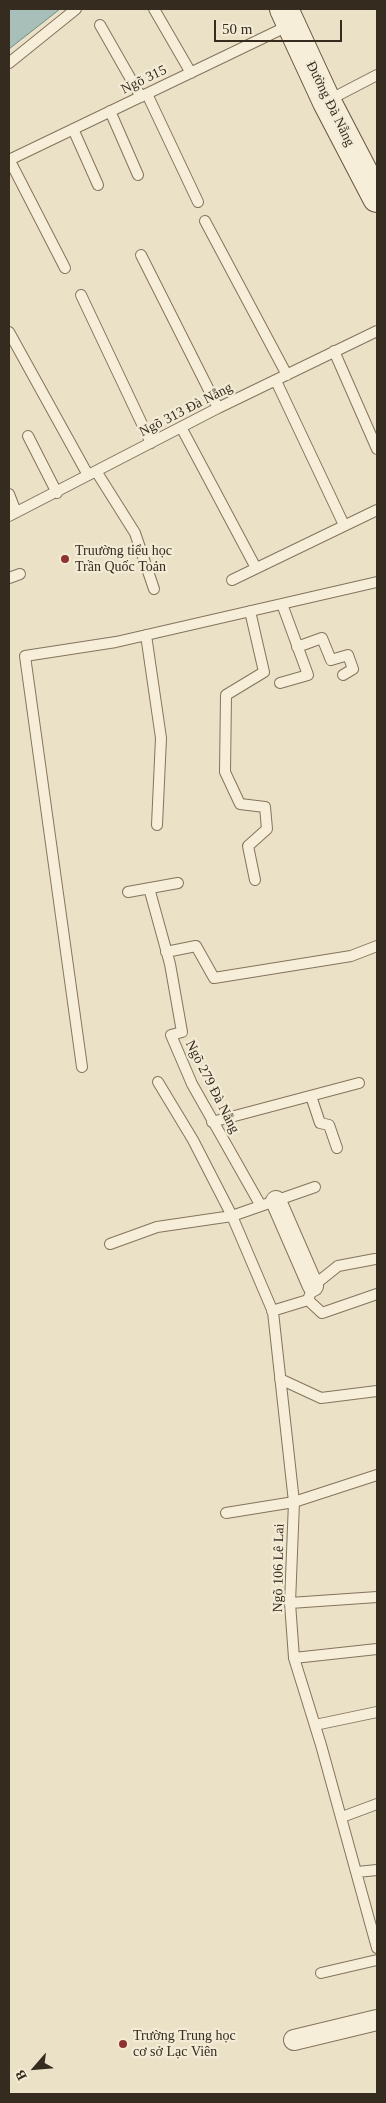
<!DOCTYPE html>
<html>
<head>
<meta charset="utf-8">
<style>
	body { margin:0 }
	#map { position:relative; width:386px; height:2103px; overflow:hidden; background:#ebe1c6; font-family:"Times New Roman",serif }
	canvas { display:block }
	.frame { position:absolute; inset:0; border:10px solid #362b1f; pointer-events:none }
	.north { position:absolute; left:10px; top:2043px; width:50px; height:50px; -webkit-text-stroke:4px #f3ebd5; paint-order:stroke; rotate:243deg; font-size:14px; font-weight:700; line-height:20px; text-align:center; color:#362b1f }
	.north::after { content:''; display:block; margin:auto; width:18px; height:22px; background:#362b1f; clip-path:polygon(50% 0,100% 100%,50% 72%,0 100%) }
	.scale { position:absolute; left:214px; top:20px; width:128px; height:22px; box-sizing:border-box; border:2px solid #362b1f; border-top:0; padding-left:6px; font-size:15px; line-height:18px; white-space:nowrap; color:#362b1f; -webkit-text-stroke:4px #f3ebd5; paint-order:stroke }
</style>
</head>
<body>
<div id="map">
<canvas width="386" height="2103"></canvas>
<div class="frame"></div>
<div class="north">B</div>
<div class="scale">50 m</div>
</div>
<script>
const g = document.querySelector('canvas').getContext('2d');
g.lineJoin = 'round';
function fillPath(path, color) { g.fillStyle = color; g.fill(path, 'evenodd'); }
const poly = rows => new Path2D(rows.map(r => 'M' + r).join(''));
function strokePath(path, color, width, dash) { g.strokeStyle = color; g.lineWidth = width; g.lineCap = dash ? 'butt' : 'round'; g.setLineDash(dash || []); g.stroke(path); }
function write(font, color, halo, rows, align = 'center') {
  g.font = font + ' "Times New Roman",serif'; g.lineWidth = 4.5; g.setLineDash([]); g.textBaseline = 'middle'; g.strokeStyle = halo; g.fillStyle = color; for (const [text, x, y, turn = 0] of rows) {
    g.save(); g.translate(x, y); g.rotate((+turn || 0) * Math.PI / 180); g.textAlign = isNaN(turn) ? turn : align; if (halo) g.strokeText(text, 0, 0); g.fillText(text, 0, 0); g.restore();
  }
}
const water = poly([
	[9,9,60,9,9,49,9,9]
]);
fillPath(water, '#a7bfb8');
strokePath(water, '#6e8c86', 1);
const service = poly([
	[154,9,191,73],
	[100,25,141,97],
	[9,63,76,9],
	[147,94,198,202],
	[327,101,377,75],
	[110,111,138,175],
	[73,129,98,185],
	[9,159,65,268],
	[9,160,290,25],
	[205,221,287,375],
	[141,255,218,408],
	[81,295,151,443],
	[9,332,88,475],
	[334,351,377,449],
	[276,381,344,525],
	[181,427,256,568],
	[28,436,57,493],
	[96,471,135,533,154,589],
	[9,494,16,512],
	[9,516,218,408,377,331],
	[9,578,20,574],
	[232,580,377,510],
	[250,611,264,672,226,695,225,772,240,804,265,807,267,829,248,846,255,880],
	[146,635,161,738,157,825],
	[297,647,322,638,331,660,348,655,353,669,343,675],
	[280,683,308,675,282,604],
	[149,888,170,964,182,1032,171,1035,192,1084,261,1206],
	[128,892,178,883],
	[166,952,196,946,214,978,351,956,377,946],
	[82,1067,25,656,116,642,377,582],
	[158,1082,193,1140,232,1216,273,1312,294,1502,290,1603,294,1658,321,1745,377,1948],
	[311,1096,320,1123,329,1125,337,1148],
	[212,1122,359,1083],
	[110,1244,157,1227,232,1216,315,1187],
	[308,1300,313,1286,338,1266,375,1259],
	[308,1300,322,1313,377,1294],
	[272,1311,308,1300],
	[280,1379,321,1398,377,1391],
	[226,1513,294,1502,377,1475],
	[290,1603,377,1597],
	[294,1658,377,1649],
	[315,1725,377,1712],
	[342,1817,377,1804],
	[357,1872,377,1870],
	[321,1973,377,1960]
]);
const minor = poly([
	[276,1201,313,1286],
	[294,2040,377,2020]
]);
const secondary = poly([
	[284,9,327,102,377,198]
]);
strokePath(service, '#85735d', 12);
strokePath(minor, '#85735d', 22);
strokePath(secondary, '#675440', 30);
strokePath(service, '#f6eed8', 10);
strokePath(minor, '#f6eed8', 20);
strokePath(secondary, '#f6eed8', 28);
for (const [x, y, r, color] of [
	[65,559,5,"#8f3331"],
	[123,2044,5,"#8f3331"]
]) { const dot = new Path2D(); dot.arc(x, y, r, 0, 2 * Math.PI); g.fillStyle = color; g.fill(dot); strokePath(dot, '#f3ebd5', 2); }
write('14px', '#362b1f', '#f3ebd5', [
	["Ngõ 315",144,80,-26],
	["Đường Đà Nẵng",330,104,64],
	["Ngõ 313 Đà Nẵng",186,410,-27],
	["Ngõ 279 Đà Nẵng",212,1087,63],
	["Ngõ 106 Lê Lai",279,1568,-89]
]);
write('14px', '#362b1f', '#f3ebd5', [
	["Truường tiểu học",75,551],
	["Trần Quốc Toản",75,567],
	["Trường Trung học",133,2036],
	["cơ sở Lạc Viên",133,2052]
], 'left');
</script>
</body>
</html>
